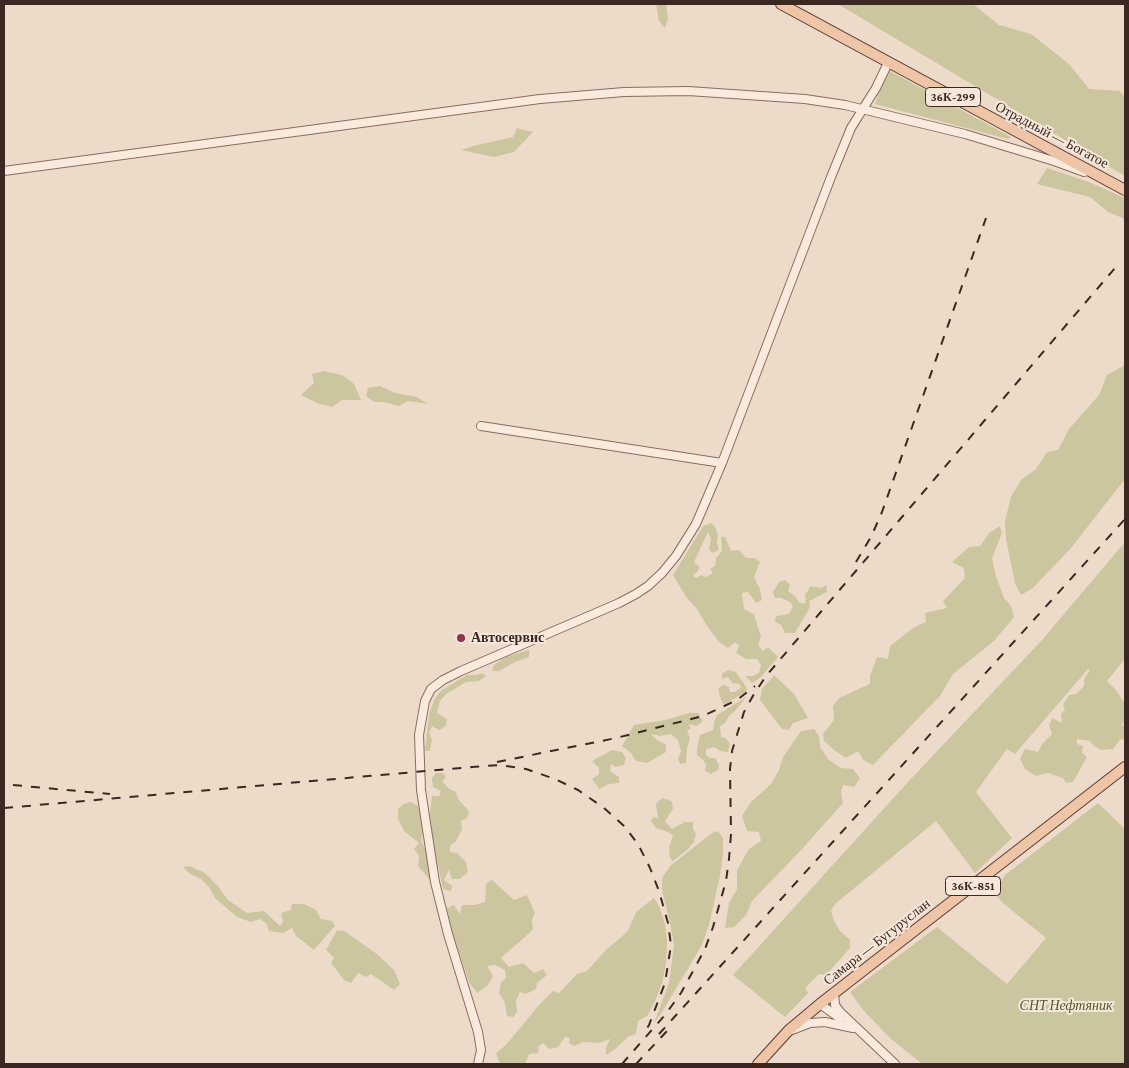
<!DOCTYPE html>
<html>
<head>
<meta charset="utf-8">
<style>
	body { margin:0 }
	#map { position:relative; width:1129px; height:1068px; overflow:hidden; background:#eddbca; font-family:"Crimson Pro",serif }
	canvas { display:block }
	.frame { position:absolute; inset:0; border:5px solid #3b2822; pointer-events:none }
</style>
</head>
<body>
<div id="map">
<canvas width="1129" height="1068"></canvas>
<div class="frame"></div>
</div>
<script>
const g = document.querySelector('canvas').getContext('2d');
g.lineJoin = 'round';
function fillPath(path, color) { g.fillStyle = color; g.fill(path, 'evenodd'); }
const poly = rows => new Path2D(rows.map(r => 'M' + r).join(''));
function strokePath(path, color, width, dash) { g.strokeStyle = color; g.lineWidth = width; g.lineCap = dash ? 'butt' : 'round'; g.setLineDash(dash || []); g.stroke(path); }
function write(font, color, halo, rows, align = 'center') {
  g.font = font + ' "Crimson Pro",serif'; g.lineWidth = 4; g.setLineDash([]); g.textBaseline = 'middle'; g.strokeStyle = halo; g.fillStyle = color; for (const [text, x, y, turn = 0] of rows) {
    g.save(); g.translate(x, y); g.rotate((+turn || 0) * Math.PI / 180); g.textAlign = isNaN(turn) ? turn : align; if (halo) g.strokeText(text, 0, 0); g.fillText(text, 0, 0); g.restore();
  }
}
fillPath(poly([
	[656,4,666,4,668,19,665,28,659,21],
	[838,4,973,4,999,25,1031,34,1069,64,1089,89,1120,91,1125,98,1125,176],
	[888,70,1011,137,1008,139,875,104],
	[517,128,533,132,514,152,494,157,461,150,477,145,513,137],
	[1047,168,1089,182,1125,198,1125,219,1108,212,1090,197,1037,184],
	[1125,365,1125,479,1071,548,1033,588,1021,595,1015,583,1006,539,1005,521,1011,497,1021,480,1036,469,1047,452,1058,450,1069,429,1099,395,1107,375],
	[324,371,342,375,354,384,361,400,342,400,332,407,317,403,301,395,314,383,312,374],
	[380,386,395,393,417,397,428,404,408,401,399,406,383,402,374,402,366,396,368,388],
	[711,523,715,527,718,535,717,543,719,550,712,553,709,549,711,539,708,532,694,562,700,568,693,576,697,578,701,575,706,577,713,573,710,569,715,566,716,558,722,551,721,537,725,537,731,551,739,550,746,558,755,558,760,562,754,577,760,589,762,600,756,603,748,592,742,593,744,609,754,614,761,637,758,645,763,651,768,647,778,657,761,677,752,683,745,676,753,676,759,673,761,665,757,659,746,659,736,653,739,646,735,642,728,648,719,642,707,626,697,609,687,598,673,575,703,526],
	[1000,526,1002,533,992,558,996,576,1004,598,1011,606,1014,617,994,641,953,674,940,696,873,765,863,760,858,751,846,758,834,750,824,741,823,734,834,720,833,706,839,698,870,684,870,676,877,657,888,659,890,646,913,628,926,622,925,613,947,608,943,601,965,578,964,568,952,562,969,547,980,546,989,533],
	[1125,542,1125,659,1107,681,1116,690,1125,704,1125,721,1121,726,1125,725,1125,738,1120,740,1113,749,1102,750,1094,746,1090,741,1077,739,1077,744,1083,746,1082,753,1087,757,1073,782,1066,783,1063,778,1048,773,1036,776,1025,769,1020,759,1025,749,1038,752,1042,744,1052,734,1049,725,1052,718,1062,723,1061,714,1065,710,1063,705,1069,695,1076,694,1084,686,1084,679,1090,670,1088,669,1015,754,1007,749,976,792,1012,838,975,873,936,821,835,904,831,911,834,921,840,931,850,940,850,948,826,975,819,974,805,988,808,993,785,1017,733,975,908,782,1042,640],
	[785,580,790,585,788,591,795,596,799,602,804,604,806,601,805,594,808,591,810,586,821,588,826,585,827,592,809,601,810,607,795,633,785,633,781,625,775,622,776,616,789,614,793,606,790,602,781,598,775,598,773,592,779,582],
	[529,650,529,657,515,662,499,671,492,671,494,665,505,657],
	[728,670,736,672,747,688,746,692,725,704,722,703,718,689,723,685,729,687,730,692,734,692,741,688,740,684,732,683,728,677,722,679,722,674],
	[482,673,486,676,479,681,466,682,446,694,440,701,437,713,447,719,446,726,439,730,432,726,429,733,432,740,430,751,425,751,429,714,435,698,442,690,467,675,477,675],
	[774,675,794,694,808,718,793,723,789,730,782,729,760,700,762,689],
	[746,697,736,710,729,716,725,723,720,726,721,737,726,738,730,744,728,752,721,751,714,747,706,749,706,755,710,758,715,758,719,765,718,770,711,774,705,771,706,765,703,760,697,755,697,748,700,735,713,730,714,722,717,715],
	[689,713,698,713,703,721,697,726,689,724,691,729,687,730,690,738,687,748,686,763,680,764,678,759,681,751,678,740,671,734,660,736,651,734,657,740,666,744,666,752,647,763,636,761,631,753,622,746,634,725,665,720],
	[814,729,819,736,820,747,828,759,841,768,853,769,860,778,854,787,843,785,841,792,843,803,802,849,752,901,746,915,734,927,725,928,729,903,737,889,737,870,749,849,761,841,759,832,747,831,742,816,751,802,771,784,779,770,783,757,801,731],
	[612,750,622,752,626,758,624,765,616,767,611,764,610,771,619,777,619,783,609,784,599,789,592,779,599,774,599,768,592,761],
	[436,773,443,773,446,777,442,781,449,789,456,792,458,799,469,811,467,819,461,820,462,829,456,841,450,846,450,852,457,853,466,862,468,872,460,879,452,879,449,870,444,880,452,886,451,891,443,889,433,842,430,812,432,796,439,796,441,791,433,787,432,778],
	[662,798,672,801,673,809,665,821,672,829,685,822,693,822,693,829,696,834,694,842,688,849,673,861,670,858,669,847,673,836,668,832,656,828,651,821,653,817,658,818,656,804],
	[411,802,418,806,421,818,423,832,421,840,426,851,430,880,418,866,419,856,414,849,419,843,404,831,398,819,398,809,403,804],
	[1098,803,1125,829,1125,1064,922,1064,890,1038,863,1010,850,992,937,927,1007,984,1046,938,1003,903,994,893,1005,875],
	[718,831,723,838,723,854,720,876,709,925,702,945,662,1012,654,1023,669,983,674,945,670,922,662,890,662,878,670,866,712,833],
	[189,866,205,873,217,885,228,900,247,913,264,911,280,926,283,922,281,913,291,910,292,904,304,904,316,910,321,919,332,921,335,926,314,950,296,936,292,928,283,933,269,931,266,923,260,919,251,922,237,917,215,898,209,887,201,879,190,874,183,867],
	[492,880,514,900,527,895,535,913,532,920,533,929,525,937,501,958,509,967,523,963,534,973,543,969,547,975,537,983,536,989,526,994,520,992,516,1001,517,1011,514,1017,507,1016,505,1003,499,993,501,982,506,978,505,970,495,965,487,966,493,976,488,985,477,993,469,982,452,932,447,908,454,905,460,914,462,905,475,905,485,902,486,884],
	[654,898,659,906,665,924,667,943,666,964,662,983,654,1004,647,1016,638,1021,636,1034,628,1037,614,1050,606,1055,606,1047,610,1039,599,1043,583,1042,574,1046,569,1043,570,1038,565,1037,558,1047,549,1049,543,1043,539,1046,538,1053,529,1054,525,1064,500,1064,496,1053,506,1045,539,1005,553,991,559,993,577,974,587,971,605,951,628,931,636,912],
	[337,930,344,931,377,954,394,970,400,984,394,990,371,974,366,977,358,973,351,983,344,980,331,963,334,958,326,950]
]), '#ccc69e');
const minor = poly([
	[4,171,540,99,624,92,688,91,805,99,845,105,965,134,1054,161,1084,172],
	[481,426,722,463],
	[834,993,835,1005,840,1012,895,1064],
	[820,1004,841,1019],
	[792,1030,810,1023,825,1022,853,1028],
	[478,1064,481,1050,478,1032,448,934,435,882,421,790,419,735,425,701,431,689,443,680,461,671,619,603,636,594,648,586,662,573,676,556,696,524,722,463,831,177,851,128,876,88,888,63]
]);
const major = poly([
	[781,4,1125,190],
	[758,1064,789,1030,820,1004,1125,767]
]);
strokePath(minor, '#8a6c5f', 10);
strokePath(major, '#583b32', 12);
strokePath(minor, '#f8eadd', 8);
strokePath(major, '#eec6a5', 10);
strokePath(poly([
	[856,562,871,537,882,512,986,218],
	[497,762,616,738,703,716,737,700,755,686],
	[13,785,110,794],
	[4,808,472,767,500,765,526,769,555,779,578,790,604,808,624,826,638,844,650,868,659,891,668,923,671,945,665,983,649,1025,644,1033],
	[659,1034,1125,519],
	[622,1064,665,1015,681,993,705,949,713,927,726,881,729,859,731,834,730,769,732,751,744,712,754,694,766,676,1115,268],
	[636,1064,667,1031]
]), '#3b2822', 2, [9, 9]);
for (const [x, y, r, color] of [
	[461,638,5,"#963149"]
]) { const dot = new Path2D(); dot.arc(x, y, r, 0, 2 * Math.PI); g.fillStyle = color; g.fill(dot); strokePath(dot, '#f5e7d9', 2); }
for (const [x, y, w] of [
	[953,97,55],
	[973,886,55]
]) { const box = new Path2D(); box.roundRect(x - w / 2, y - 9.5, w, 19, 4); g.fillStyle = '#f5e7d9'; g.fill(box); strokePath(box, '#3b2822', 1); }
write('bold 12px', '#3b2822', null, [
	["36К-299",953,97],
	["36К-851",973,886]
]);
write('14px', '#3b2822', '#f5e7d9', [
	["Отрадный — Богатое",1052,135,28],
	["Самара — Бугуруслан",877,942,-38]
]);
write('bold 14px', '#3b2822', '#f5e7d9', [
	["Автосервис",471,638]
], 'left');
write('italic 14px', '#565629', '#f5e7d9', [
	["СНТ Нефтяник",1066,1006]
]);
</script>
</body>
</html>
